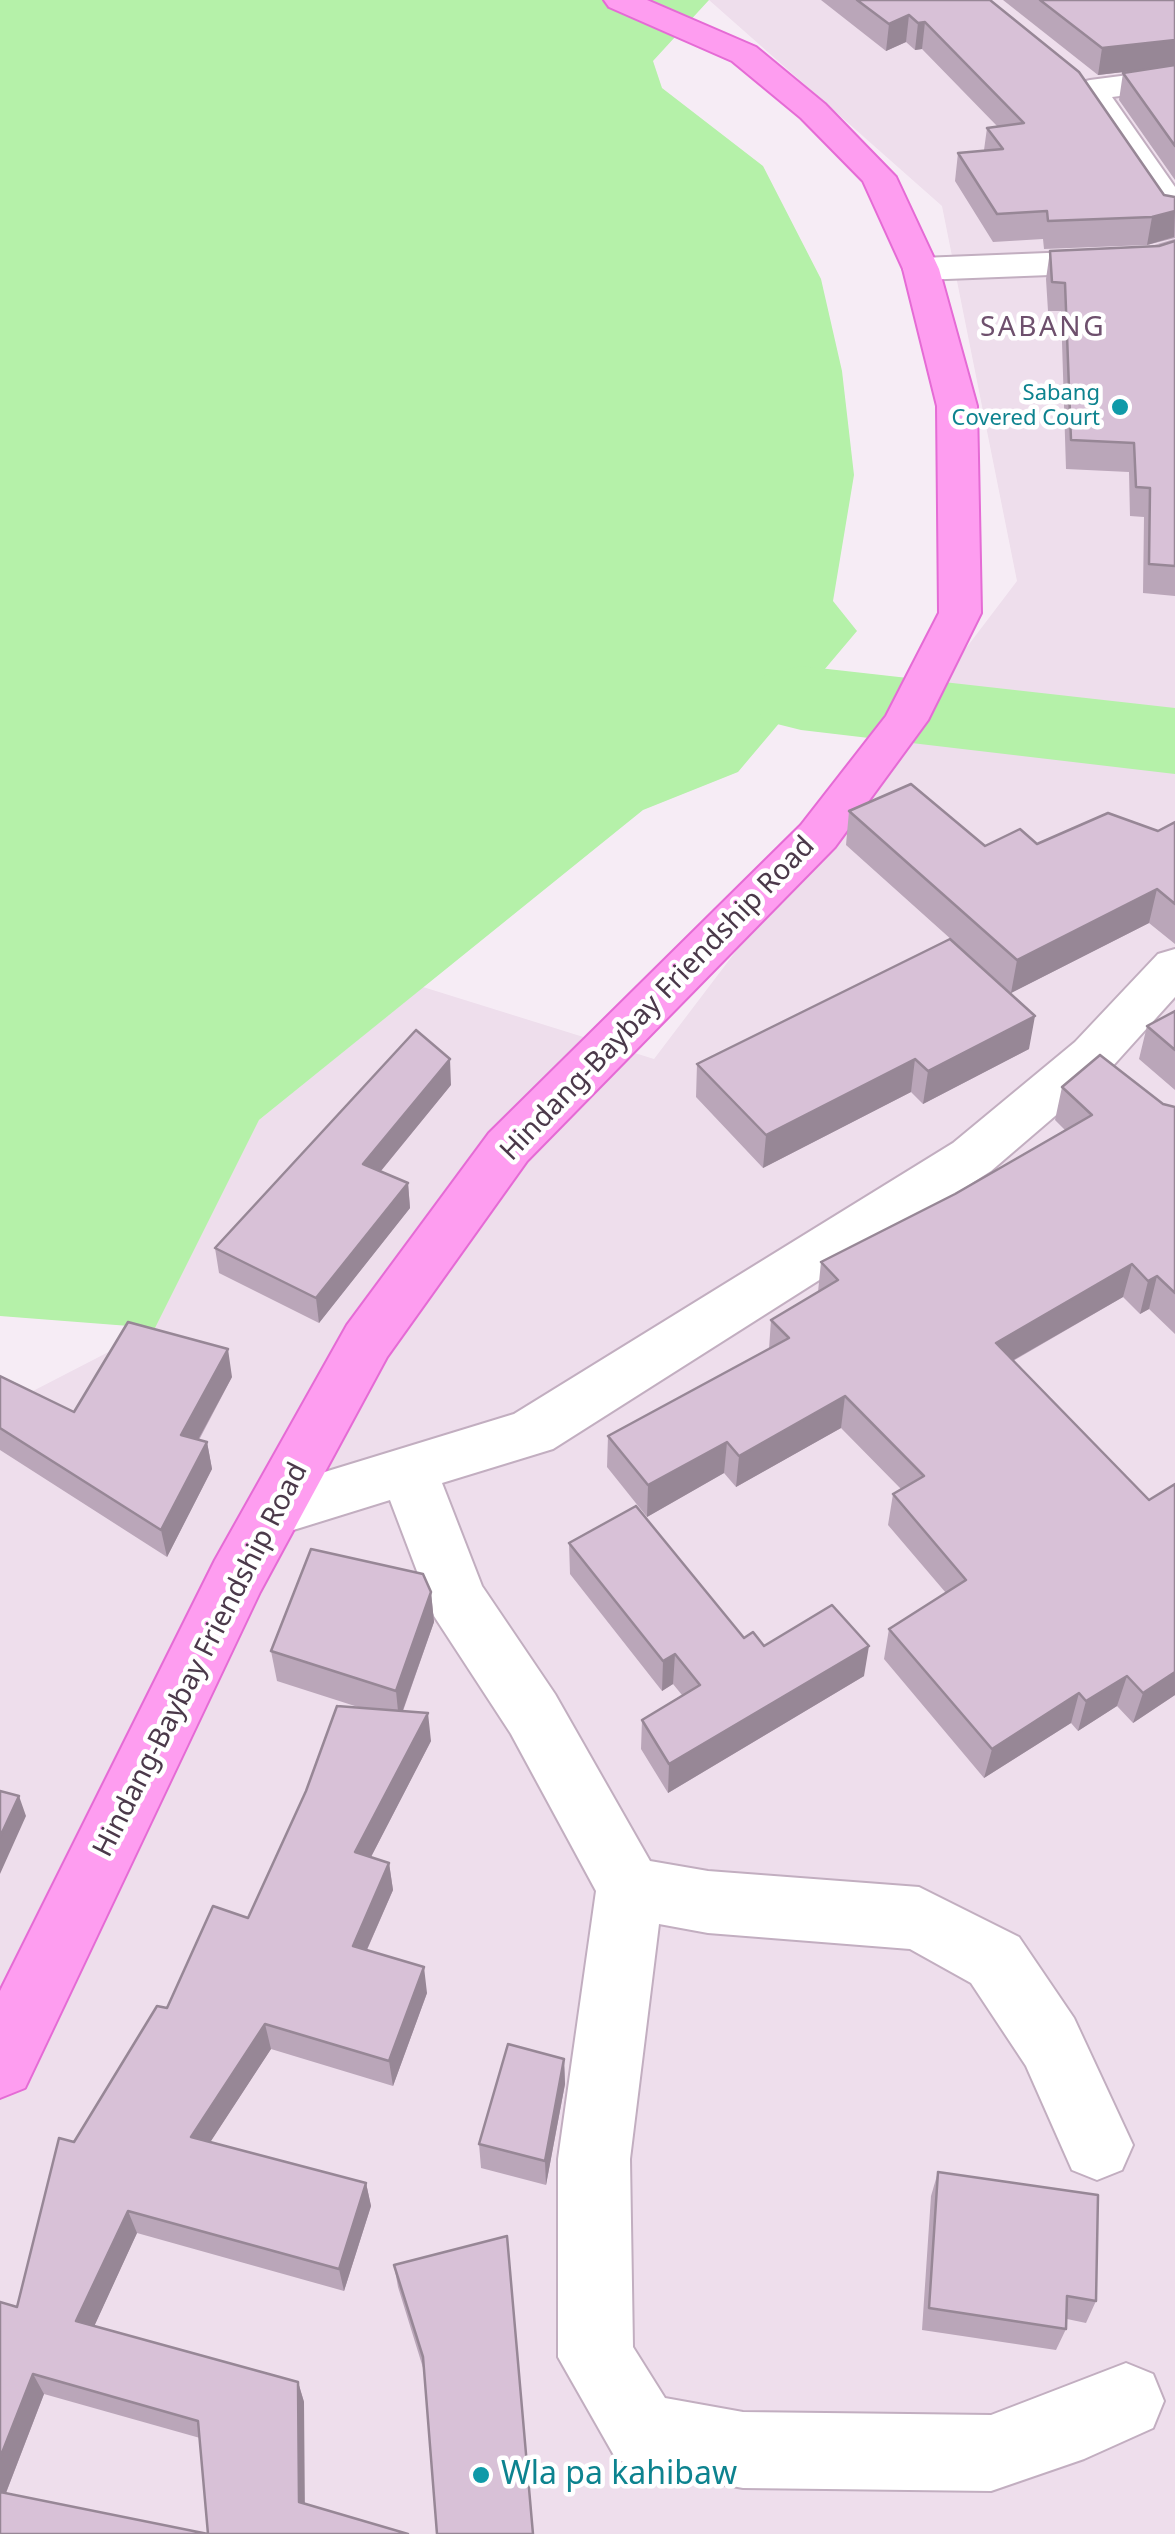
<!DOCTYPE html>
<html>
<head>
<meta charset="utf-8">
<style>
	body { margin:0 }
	canvas { display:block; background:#f6ecf5 }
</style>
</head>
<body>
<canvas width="1175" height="2534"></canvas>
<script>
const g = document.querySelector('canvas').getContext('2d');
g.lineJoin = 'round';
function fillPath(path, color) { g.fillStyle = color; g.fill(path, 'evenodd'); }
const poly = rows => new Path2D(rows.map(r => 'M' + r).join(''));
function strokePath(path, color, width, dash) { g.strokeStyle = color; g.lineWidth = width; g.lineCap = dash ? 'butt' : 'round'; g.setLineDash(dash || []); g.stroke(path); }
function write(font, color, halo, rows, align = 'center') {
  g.font = font + ' "Noto Sans",sans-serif'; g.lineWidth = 9; g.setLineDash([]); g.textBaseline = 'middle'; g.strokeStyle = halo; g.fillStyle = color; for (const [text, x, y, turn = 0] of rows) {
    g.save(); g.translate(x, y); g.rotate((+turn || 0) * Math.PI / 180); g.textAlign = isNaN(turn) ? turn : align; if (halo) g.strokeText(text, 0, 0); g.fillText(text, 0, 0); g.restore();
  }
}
fillPath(poly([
	[709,0,1175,0,1175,2534,0,2534,0,1408,155,1328,259,1120,423,987,654,1059,1017,581,942,206]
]), '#eedeec');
fillPath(poly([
	[0,0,709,0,653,61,662,88,763,166,821,279,842,371,854,475,833,601,857,631,738,772,643,810,259,1120,155,1328,0,1316]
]), '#b5f1a9');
fillPath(poly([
	[801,666,1175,708,1175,774,801,730,765,721,749,698,765,675,801,666]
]), '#b5f1a9');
const minor = poly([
	[1175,69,1175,89,1112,97,1175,187,1175,224,1162,221,1073,90,1078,83,1090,80,1175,69],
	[1175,241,1175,264,1153,271,921,280,908,277,903,269,908,261,921,258,1148,249,1175,241],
	[1175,949,1175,997,1111,1068,991,1171,553,1449,442,1483,482,1586,555,1694,650,1861,708,1871,919,1887,1019,1937,1074,2018,1133,2145,1122,2170,1097,2180,1072,2170,1026,2066,971,1983,910,1949,708,1933,659,1924,630,2159,633,2347,665,2398,743,2412,991,2415,1126,2363,1153,2374,1164,2401,1153,2428,1084,2459,991,2491,743,2488,643,2470,616,2459,558,2357,558,2159,596,1891,511,1734,434,1616,390,1500,274,1536,253,1528,244,1511,253,1494,514,1414,953,1143,1075,1042,1158,954,1175,949]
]);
const major = poly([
	[604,0,647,0,756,47,825,104,896,177,939,269,977,406,981,613,928,720,835,847,527,1161,387,1357,260,1592,25,2088,0,2098,0,1991,215,1560,347,1325,489,1133,801,825,886,716,939,613,937,406,903,269,863,181,801,118,732,61,609,7,604,0]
]);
strokePath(minor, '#c2aec0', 4);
strokePath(major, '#e56bd5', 4);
fillPath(minor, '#fff');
fillPath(major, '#fe9df0');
fillPath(poly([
	[821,0,990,0,1164,195,1175,197,1175,238,1147,245,1044,249,1043,239,993,242,955,181,958,153,984,150,987,128,997,126,922,49,915,50,906,42,886,51],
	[1003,0,1175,0,1175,180,1119,100,1123,73,1140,70,1098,75],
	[1175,241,1175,596,1143,593,1144,517,1130,516,1129,472,1066,469,1061,311,1048,311,1046,279,1050,251,1159,246],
	[849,811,985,846,1037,844,1158,831,1175,822,1175,944,1149,923,1011,993,846,845],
	[1175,1011,1175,1090,1139,1059,1147,1026],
	[1029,1049,923,1104,911,1092,763,1168,696,1097,697,1064],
	[451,1085,381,1171,408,1183,410,1208,319,1323,219,1273,215,1248],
	[1062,1087,1175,1107,1175,1334,1149,1309,1140,1314,1123,1297,1013,1361,1175,1695,1133,1723,1117,1706,1078,1731,1071,1723,984,1778,884,1659,889,1629,946,1593,888,1525,893,1494,901,1489,841,1428,736,1487,724,1473,647,1517,607,1467,608,1436,769,1349,771,1320,818,1292,821,1262,955,1194,1065,1130,1055,1120],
	[0,1376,74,1412,232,1377,199,1440,207,1442,212,1469,167,1557,0,1450],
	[569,1543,744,1638,864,1676,668,1793,641,1749,642,1720,682,1695,673,1684,662,1691,570,1574],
	[431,1592,434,1622,403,1711,431,1741,371,1857,389,1863,393,1890,367,1950,427,1993,393,2086,271,2049,210,2142,366,2183,371,2206,344,2291,137,2233,94,2326,298,2382,304,2402,304,2504,208,2534,200,2438,44,2394,6,2493,0,2534,17,2307,74,2142,167,2008,248,1918,358,1707,277,1681,271,1651],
	[564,2059,565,2084,546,2185,481,2168,479,2144],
	[938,2172,1096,2301,1086,2323,1067,2319,1066,2329,1056,2350,922,2330,931,2196],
	[394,2265,533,2534,424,2371,398,2287]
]), '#baa6b9');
fillPath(poly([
	[909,15,906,42,886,51,889,24],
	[925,22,922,49,915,50,918,23],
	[1175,40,1175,66,1098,75,1102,48],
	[1175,211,1174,237,1147,245,1152,217],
	[1157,889,1149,923,1011,993,1017,960],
	[1035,1016,1029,1049,923,1104,928,1071],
	[450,1059,451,1085,366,1189,363,1164],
	[915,1059,911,1092,763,1168,766,1135],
	[408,1183,410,1208,319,1323,316,1298],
	[1132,1264,1123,1297,989,1374,996,1343],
	[1157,1276,1149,1309,1140,1314,1148,1281],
	[228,1349,232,1377,186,1462,181,1435],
	[845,1396,841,1428,736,1487,739,1456],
	[207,1442,212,1469,167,1557,161,1530],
	[727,1442,724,1473,647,1517,648,1485],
	[431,1592,434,1622,399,1721,396,1691],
	[869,1646,864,1676,668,1793,669,1764],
	[675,1654,673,1684,662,1691,663,1661],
	[1175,1672,1175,1695,1133,1723,1143,1693],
	[1127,1676,1117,1706,1078,1731,1086,1701],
	[1079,1693,1071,1723,984,1778,992,1749],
	[428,1713,431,1741,359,1880,355,1852],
	[19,1796,26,1816,0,1874,0,1837],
	[389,1863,393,1890,357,1972,353,1946],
	[424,1967,427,1993,393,2086,389,2061],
	[265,2024,271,2049,198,2161,191,2137],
	[564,2059,565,2084,546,2185,545,2161],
	[366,2183,371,2206,344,2291,339,2269],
	[128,2211,137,2233,87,2342,76,2321],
	[33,2374,44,2394,2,2503,0,2500,0,2458],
	[298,2382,304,2402,305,2520,299,2502]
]), '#978796');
const building = poly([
	[857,0,990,0,1079,72,1164,195,1175,197,1175,211,1152,217,1048,221,1047,211,997,214,958,153,1003,149,987,128,1024,123,925,22,918,23,909,15,889,24,857,0],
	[1040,0,1175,0,1175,40,1102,48,1040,0],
	[1175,65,1175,146,1123,73,1175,65],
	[1175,241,1175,566,1149,564,1150,488,1136,487,1134,443,1071,440,1065,283,1052,282,1050,251,1159,246,1175,241],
	[911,784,985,846,1020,829,1037,844,1108,813,1158,831,1175,822,1175,904,1157,889,1017,960,849,811,911,784],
	[950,939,1035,1016,928,1071,915,1059,766,1135,697,1064,950,939],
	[1175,1011,1175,1050,1147,1026,1175,1011],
	[416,1030,450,1059,363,1164,408,1183,316,1298,215,1248,416,1030],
	[1100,1055,1163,1104,1175,1107,1175,1293,1157,1276,1148,1281,1132,1264,996,1343,1149,1500,1175,1484,1175,1672,1143,1693,1127,1676,1086,1701,1079,1693,992,1749,889,1629,966,1580,893,1494,924,1476,845,1396,739,1456,727,1442,648,1485,608,1436,789,1338,771,1320,838,1280,821,1262,955,1194,1092,1115,1062,1087,1100,1055],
	[128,1322,228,1349,181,1435,207,1442,161,1530,0,1428,0,1376,74,1412,128,1322],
	[636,1506,744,1638,753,1632,764,1646,832,1605,869,1646,669,1764,642,1720,700,1685,675,1654,663,1661,569,1543,636,1506],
	[311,1549,423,1574,431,1592,396,1691,271,1651,311,1549],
	[337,1706,428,1713,355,1852,389,1863,353,1946,424,1967,389,2061,265,2024,191,2137,366,2183,339,2269,128,2211,76,2321,298,2382,299,2502,408,2534,208,2534,198,2421,33,2374,0,2458,0,2302,17,2307,59,2138,74,2142,157,2006,167,2008,213,1906,248,1918,306,1791,337,1706],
	[0,1791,19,1796,0,1837,0,1791],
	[508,2044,564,2059,545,2161,479,2144,508,2044],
	[938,2172,1098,2195,1096,2301,1067,2296,1066,2329,929,2308,938,2172],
	[507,2236,533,2534,437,2534,423,2357,394,2265,507,2236],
	[0,2492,208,2534,0,2534,0,2492]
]);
fillPath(building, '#d8c1d7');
strokePath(building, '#978796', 2.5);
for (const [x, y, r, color] of [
	[1120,407,10,"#0f9aa8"],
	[481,2475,10,"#0f9aa8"]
]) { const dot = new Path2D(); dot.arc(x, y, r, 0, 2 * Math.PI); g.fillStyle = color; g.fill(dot); strokePath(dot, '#fff', 4); }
write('22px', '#0d838f', '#fff', [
	["Sabang",1100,394],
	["Covered Court",1100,419]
], 'right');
g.letterSpacing = '2.5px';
write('28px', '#6e506d', '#fff', [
	["SABANG",1043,328]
]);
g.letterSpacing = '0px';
write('28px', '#4b394a', '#fff', [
	["Hindang-Baybay Friendship Road",658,999,-46],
	["Hindang-Baybay Friendship Road",201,1660,-63]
]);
write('32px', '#0d838f', '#fff', [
	["Wla pa kahibaw",501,2475]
], 'left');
</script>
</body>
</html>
